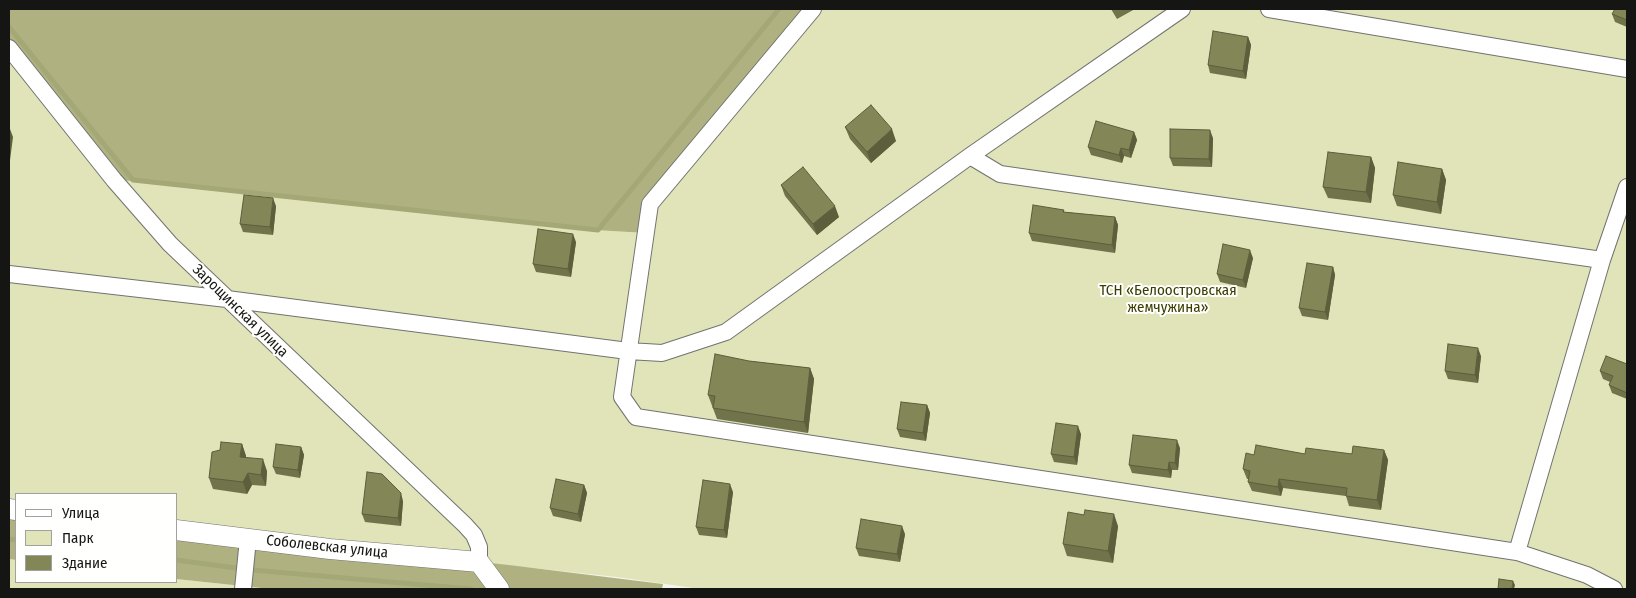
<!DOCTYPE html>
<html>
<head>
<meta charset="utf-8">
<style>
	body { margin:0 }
	#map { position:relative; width:1636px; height:598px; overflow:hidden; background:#f4f4f1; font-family:"Fira Sans Condensed",sans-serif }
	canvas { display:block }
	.frame { position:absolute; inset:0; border:10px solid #151614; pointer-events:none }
	.legend { position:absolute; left:15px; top:493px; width:162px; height:90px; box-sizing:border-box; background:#fffffe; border:1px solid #a1a2a0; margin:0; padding:6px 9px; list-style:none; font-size:15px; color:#151614 }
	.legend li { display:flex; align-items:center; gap:10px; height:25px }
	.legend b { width:25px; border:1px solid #a1a2a0 }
</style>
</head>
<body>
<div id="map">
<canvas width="1636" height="598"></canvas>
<div class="frame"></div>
<ul class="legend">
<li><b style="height:6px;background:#fff"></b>Улица</li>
<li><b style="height:14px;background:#e1e4b8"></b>Парк</li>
<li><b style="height:14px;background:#838656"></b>Здание</li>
</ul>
</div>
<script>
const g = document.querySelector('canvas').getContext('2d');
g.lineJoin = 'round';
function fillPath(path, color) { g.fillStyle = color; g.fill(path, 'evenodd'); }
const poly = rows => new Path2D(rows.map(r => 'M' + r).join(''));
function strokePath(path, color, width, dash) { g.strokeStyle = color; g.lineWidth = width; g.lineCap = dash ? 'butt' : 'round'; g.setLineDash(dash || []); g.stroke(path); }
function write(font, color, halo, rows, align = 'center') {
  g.font = font + ' "Fira Sans Condensed",sans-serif'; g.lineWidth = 4; g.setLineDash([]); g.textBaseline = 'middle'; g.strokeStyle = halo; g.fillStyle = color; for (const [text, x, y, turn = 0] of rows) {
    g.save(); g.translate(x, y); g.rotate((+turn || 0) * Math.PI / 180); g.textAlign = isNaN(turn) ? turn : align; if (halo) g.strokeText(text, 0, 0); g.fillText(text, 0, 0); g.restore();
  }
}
fillPath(poly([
	[813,9,1627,9,1627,589,700,589,617,577,176,530,176,494,16,494,16,510,9,509,9,48,125,180,594,230,646,233,650,204],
	[9,559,16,560,16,582,176,582,176,579,271,589,9,589]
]), '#e1e4b8');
fillPath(poly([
	[9,9,813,9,650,204,646,233,594,230,153,182,114,180,9,48],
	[9,509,16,510,16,560,9,559],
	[176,530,509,565,663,584,662,589,271,589,176,579]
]), '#afb280');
strokePath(poly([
	[9,27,133,180,598,230,779,9],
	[9,539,16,540],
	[176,560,236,568],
	[252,570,471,589]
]), '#a4a776', 5);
const minor = poly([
	[813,9,650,204,622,397,636,417,1517,552,1587,575,1614,589],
	[1269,9,1627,69],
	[9,48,114,180,170,244,465,525,474,535,479,547,479,562],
	[970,156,1000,174,1602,260],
	[9,274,227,299,628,351,662,353,726,332,970,156,1182,9],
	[1517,552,1602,260,1627,187],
	[243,589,248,539]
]);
const tertiary = poly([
	[9,509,16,510],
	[176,530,330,549,479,562,499,589]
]);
strokePath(minor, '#727370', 18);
strokePath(tertiary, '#727370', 21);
strokePath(minor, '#fff', 16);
strokePath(tertiary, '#fff', 20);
fillPath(poly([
	[1111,9,1135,9,1117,19],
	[1627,9,1627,27,1615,22,1612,14],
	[1248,37,1251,45,1246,79,1210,73,1208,65],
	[845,127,896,141,871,163,850,139],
	[1134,132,1137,140,1131,158,1124,156,1122,163,1091,155,1088,147],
	[1213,138,1212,167,1173,166,1170,158],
	[1371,157,1375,168,1371,203,1328,198,1323,187],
	[1442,169,1446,180,1441,214,1397,206,1393,195],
	[781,185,839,217,817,235,785,196],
	[276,206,273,235,243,232,240,224],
	[1064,210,1064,212,1115,217,1118,225,1115,253,1032,241,1029,233],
	[576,242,571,277,536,272,533,264],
	[1253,258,1246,288,1220,282,1217,274],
	[1333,267,1335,275,1328,320,1302,316,1299,308],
	[1481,356,1478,383,1448,379,1445,371],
	[749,361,810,368,814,379,808,433,717,419,708,395],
	[1627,364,1627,399,1612,393,1609,385,1610,382,1603,379,1600,371],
	[927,405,930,413,926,441,900,437,897,429],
	[1081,434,1077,465,1054,462,1051,454],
	[242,444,246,456,246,458,267,471,266,486,252,485,247,494,213,489,209,478,220,450],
	[301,447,304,455,300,478,276,474,273,467],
	[1180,448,1178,470,1172,470,1171,478,1132,473,1129,465],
	[1384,450,1388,460,1381,510,1349,506,1346,496,1283,488,1281,496,1252,491,1248,482,1249,479,1247,479,1243,469,1305,454,1352,454],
	[584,485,587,493,581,522,553,516,550,508],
	[733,492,727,538,699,535,696,527],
	[403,501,401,526,365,522,362,514],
	[1118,526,1113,563,1067,556,1063,544],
	[905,534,900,562,859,556,856,548]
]), '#71734a');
fillPath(poly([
	[1248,37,1251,45,1246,79,1243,71],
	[10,129,13,137,9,168,9,138],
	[892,129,896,141,871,163,867,152],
	[1210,130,1213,138,1212,167,1209,159],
	[1134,132,1137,140,1131,158,1129,150],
	[1121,148,1124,156,1122,163,1119,155],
	[1371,157,1375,168,1371,203,1366,192],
	[1442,169,1446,180,1441,214,1437,202],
	[273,198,276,206,273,235,270,227],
	[835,206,839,217,817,235,813,224],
	[1115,217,1118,225,1115,253,1112,245],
	[573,234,576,242,571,277,568,269],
	[1250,250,1253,258,1246,288,1243,280],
	[1333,267,1335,275,1328,320,1325,312],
	[1478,348,1481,356,1478,383,1475,375],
	[810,368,814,379,808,433,804,422],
	[927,405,930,413,926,441,923,433],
	[1078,426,1081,434,1077,465,1074,457],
	[1177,440,1180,448,1178,470,1175,463],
	[242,444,246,456,245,469,240,457],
	[301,447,304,455,300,478,298,470],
	[1384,450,1388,460,1381,510,1377,500],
	[263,459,267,471,266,486,261,475],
	[1169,462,1172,470,1171,478,1168,470],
	[248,473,252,485,247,494,243,482],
	[1279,479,1283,488,1281,496,1278,487],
	[730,484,733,492,727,538,724,530],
	[584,485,587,493,581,522,578,514],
	[401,493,403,501,401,526,398,518],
	[1114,514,1118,526,1113,563,1108,551],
	[902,526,905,534,900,562,897,554],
	[1513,581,1515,585,1514,589,1512,589]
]), '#5c5e3c');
const building = poly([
	[1615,9,1627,9,1627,20,1612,14,1615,9],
	[1213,31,1248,37,1243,71,1208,65,1213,31],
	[871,105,892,129,867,152,845,127,871,105],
	[1096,121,1134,132,1129,150,1121,148,1119,155,1088,147,1096,121],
	[1170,129,1210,130,1209,159,1170,158,1170,129],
	[1328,152,1371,157,1366,192,1323,187,1328,152],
	[1398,162,1442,169,1437,202,1393,195,1398,162],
	[803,167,835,206,813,224,781,185,803,167],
	[244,195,273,198,270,227,240,224,244,195],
	[1033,205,1064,210,1063,212,1115,217,1112,245,1029,233,1033,205],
	[538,229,573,234,568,269,533,264,538,229],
	[1223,244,1250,250,1243,280,1217,274,1223,244],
	[1307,263,1333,267,1325,312,1299,308,1307,263],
	[1448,344,1478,348,1475,375,1445,371,1448,344],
	[715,354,749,361,810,368,804,422,713,408,715,396,708,395,715,354],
	[1606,356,1627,364,1627,393,1609,385,1613,376,1600,371,1606,356],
	[901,402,927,405,923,433,897,429,901,402],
	[1056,423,1078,426,1074,457,1051,454,1056,423],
	[1133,435,1177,440,1175,463,1169,462,1168,470,1129,465,1133,435],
	[221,442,242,444,240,457,263,459,261,475,248,473,243,482,209,478,212,452,220,450,221,442],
	[276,444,301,447,298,470,273,467,276,444],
	[1256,445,1305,454,1306,448,1352,454,1353,446,1384,450,1377,500,1346,496,1347,488,1279,479,1278,487,1248,482,1250,471,1243,469,1246,453,1254,455,1256,445],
	[367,472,382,474,401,493,398,518,362,514,367,472],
	[556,479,584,485,578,514,550,508,556,479],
	[703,480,730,484,724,530,696,527,703,480],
	[1085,510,1114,514,1108,551,1063,544,1068,512,1084,515,1085,510],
	[861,519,902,526,897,554,856,548,861,519],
	[1499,579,1513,581,1512,589,1498,589,1499,579]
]);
fillPath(building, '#838656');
strokePath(building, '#5c5e3c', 1);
write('15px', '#3c3d00', '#fffffe', [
	["ТСН «Белоостровская",1168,291],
	["жемчужина»",1168,308]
]);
write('15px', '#151614', '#fffffe', [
	["Зарощинская улица",240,311,44],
	["Соболевская улица",327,547,6]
]);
</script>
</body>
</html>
